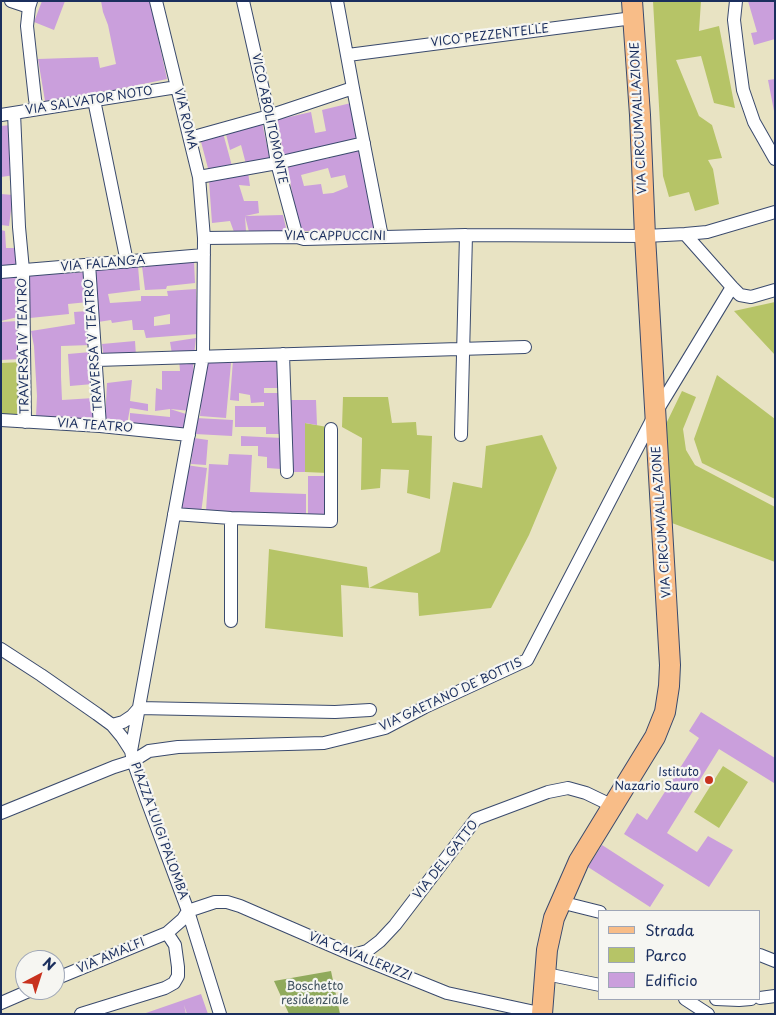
<!DOCTYPE html>
<html>
<head>
<meta charset="utf-8">
<style>
	body { margin:0 }
	#map { position:relative; width:776px; height:1015px; overflow:hidden; background:#e8e3c3; font-family:"Playpen Sans",sans-serif }
	canvas { display:block }
	.frame { position:absolute; inset:0; border:2px solid #1b2f5e; pointer-events:none }
	.legend { position:absolute; left:598px; top:910px; width:162px; height:90px; box-sizing:border-box; background:#f6f6f2; border:1px solid #9ea6b7; margin:0; padding:6px 9px; list-style:none; font-size:15px; color:#1b2f5e }
	.legend li { display:flex; align-items:center; gap:10px; height:25px }
	.legend b { width:25px; border:1px solid #9ea6b7 }
	.north { position:absolute; left:15px; top:950px; width:50px; height:50px; box-sizing:border-box; background:#f6f6f2; border:1px solid #9ea6b7; border-radius:50%; rotate:40deg; font-size:14px; font-weight:700; line-height:20px; text-align:center; color:#1b2f5e }
	.north::after { content:''; display:block; margin:auto; width:18px; height:22px; background:#c8321e; clip-path:polygon(50% 0,100% 100%,50% 72%,0 100%) }
</style>
</head>
<body>
<div id="map">
<canvas width="776" height="1015"></canvas>
<div class="frame"></div>
<ul class="legend">
<li><b style="height:6px;background:#f8bd88"></b>Strada</li>
<li><b style="height:14px;background:#b6c467"></b>Parco</li>
<li><b style="height:14px;background:#ca9fdc"></b>Edificio</li>
</ul>
<div class="north">N</div>
</div>
<script>
const g = document.querySelector('canvas').getContext('2d');
g.lineJoin = 'round';
function fillPath(path, color) { g.fillStyle = color; g.fill(path, 'evenodd'); }
const poly = rows => new Path2D(rows.map(r => 'M' + r).join(''));
function strokePath(path, color, width, dash) { g.strokeStyle = color; g.lineWidth = width; g.lineCap = dash ? 'butt' : 'round'; g.setLineDash(dash || []); g.stroke(path); }
function write(font, color, halo, rows, align = 'center') {
  g.font = font + ' "Playpen Sans",sans-serif'; g.lineWidth = 4.5; g.setLineDash([]); g.textBaseline = 'middle'; g.strokeStyle = halo; g.fillStyle = color; for (const [text, x, y, turn = 0] of rows) {
    g.save(); g.translate(x, y); g.rotate((+turn || 0) * Math.PI / 180); g.textAlign = isNaN(turn) ? turn : align; if (halo) g.strokeText(text, 0, 0); g.fillText(text, 0, 0); g.restore();
  }
}
fillPath(poly([
	[653,1,701,1,699,31,719,26,735,108,714,103,701,56,676,60,699,116,712,125,722,158,708,160,713,169,719,204,695,211,689,192,669,197,663,176],
	[775,302,775,355,734,311],
	[24,362,25,422,1,420,1,363],
	[717,375,775,419,775,499,702,463,694,439],
	[682,391,696,397,683,429,686,450,695,465,775,507,775,562,672,523,666,424],
	[343,397,388,397,392,423,416,422,417,435,432,436,430,499,407,493,409,470,381,469,380,488,361,490,362,438,342,427],
	[305,423,327,427,328,473,305,472],
	[542,435,557,468,529,535,491,608,419,616,418,593,341,585,343,637,265,628,269,549,367,567,369,588,440,552,453,482,482,488,486,446],
	[723,766,748,782,719,828,694,812]
]), '#b6c467');
fillPath(poly([
	[331,971,340,1014,289,1014,274,981]
]), '#90aa5c');
fillPath(poly([
	[42,1,65,1,54,30,34,22],
	[101,1,150,1,167,79,105,92,45,101,38,59,98,57,100,68,116,64,108,25,103,12],
	[748,1,775,1,775,39,754,45,751,33,757,32],
	[775,79,775,111,774,111,768,80],
	[351,103,359,139,284,155,276,120,311,112,315,133,326,131,322,110],
	[262,122,270,160,246,164,241,145,230,150,226,134],
	[11,125,15,175,1,177,1,126],
	[223,133,232,166,209,172,200,138],
	[360,146,378,230,301,231,295,209,287,164,325,155,326,159,336,156,336,152],
	[328,168,331,178,345,175,348,187,333,193,323,194,321,184,304,186,301,175],
	[248,172,250,186,239,185,244,201,258,201,259,213,245,216,246,231,234,232,230,221,212,223,209,181],
	[1,194,13,195,9,226,1,225],
	[283,215,287,232,249,232,245,216],
	[1,230,5,231,6,248,17,248,19,265,1,265],
	[194,262,195,283,167,286,166,289,145,290,142,266],
	[138,266,140,290,108,294,110,303,141,301,141,296,168,296,167,291,196,289,198,334,146,338,144,330,133,330,132,320,112,323,111,320,98,322,95,270],
	[170,314,170,324,154,326,154,317],
	[85,272,88,302,68,304,69,314,30,318,27,276],
	[1,276,17,276,18,317,1,321],
	[88,311,91,345,61,346,61,377,62,400,94,398,93,421,36,417,37,396,34,346,31,331,75,324,74,312],
	[18,321,20,359,1,360,1,322],
	[196,338,194,355,172,354,170,342],
	[135,341,136,356,104,359,102,344],
	[91,352,93,384,70,386,68,354],
	[279,358,281,388,264,388,264,393,278,393,278,405,284,405,284,434,266,434,266,427,235,427,235,406,264,406,264,402,251,403,250,395,239,393,239,401,230,400,233,360],
	[179,359,193,359,194,384,191,411,170,409,186,414,184,429,130,425,130,413,170,417,170,409,155,411,156,388,162,390,162,371,180,371],
	[205,360,231,363,226,418,200,416],
	[132,380,130,401,148,404,148,411,130,408,127,425,105,422,107,383],
	[287,400,316,400,317,425,305,423,305,472,287,472],
	[196,418,233,420,232,436,195,434],
	[241,436,282,438,281,469,267,468,267,457,258,456,258,446,241,446],
	[194,438,208,440,206,465,191,464],
	[229,454,252,455,250,492,306,494,306,517,206,511,209,464,228,465],
	[186,465,207,468,201,513,180,510],
	[308,476,329,476,329,517,308,517],
	[701,712,775,758,774,783,719,749,667,833,697,852,708,836,733,850,709,887,624,834,637,813,647,820,699,738,689,731],
	[602,845,664,885,650,907,588,867],
	[201,994,208,1014,187,1014,184,1005,186,1014,143,1014]
]), '#ca9fdc');
const street = poly([
	[11,1,29,7,31,1],
	[243,1,269,116,277,163,297,237],
	[337,1,353,88,382,237],
	[736,1,734,20,738,53,743,90,754,122,775,159],
	[29,7,27,26,35,99,37,109],
	[348,55,633,18],
	[94,100,127,262],
	[14,113,19,227,23,270,25,422],
	[1,115,177,87],
	[190,138,269,116,353,88],
	[199,177,277,163,364,143],
	[685,234,732,287,740,295,751,297,775,290],
	[204,238,297,237,304,239,466,235,645,236,685,234,707,232,775,212],
	[89,264,100,426],
	[1,272,204,255],
	[283,354,287,472],
	[96,360,525,347],
	[1,420,100,426,189,435],
	[461,435,466,235],
	[174,514,231,518,331,521,331,429],
	[231,518,231,621],
	[1,649,41,675,97,714,112,725,122,737,131,751,133,761,146,798,188,911,220,1014],
	[139,708,335,712,370,710],
	[112,725,123,722,132,716,139,708],
	[131,751,203,356,204,238,199,177,156,1],
	[1,813,114,767,133,761,149,751,178,747,324,743,385,728,425,707,527,660,655,414,732,287],
	[560,902,600,912],
	[188,911,215,902,227,902,240,906,353,955,447,993,535,1012],
	[353,955,367,951,380,941,395,925,476,819,548,792,568,788,586,793,613,806],
	[760,955,775,961],
	[546,974,600,985],
	[55,979,167,933,183,919,188,911],
	[760,998,775,996],
	[685,999,708,1014],
	[716,999,739,1000,751,999],
	[1,1003,31,990],
	[81,1014,165,988,174,983,178,976,178,967,175,945,167,933]
]);
const primary = poly([
	[542,1014,547,950,554,918,579,861,655,737,665,712,669,686,670,665,645,236,640,115,632,1]
]);
strokePath(street, '#3a4a6d', 14);
strokePath(primary, '#3a4a6d', 22);
strokePath(street, '#fff', 12);
strokePath(primary, '#f8bd88', 20);
for (const [x, y, r, color] of [
	[709,780,5,"#c8321e"]
]) { const dot = new Path2D(); dot.arc(x, y, r, 0, 2 * Math.PI); g.fillStyle = color; g.fill(dot); strokePath(dot, '#f6f6f2', 2); }
write('12px', '#1b2f5e', '#f6f6f2', [
	["VICO PEZZENTELLE",490,36,-7],
	["VIA SALVATOR NOTO",89,101,-9],
	["VIA CIRCUMVALLAZIONE",639,118,-93],
	["VIA ROMA",185,119,76],
	["VICO ABOLITOMONTE",269,119,78],
	["VIA CAPPUCCINI",335,237],
	["VIA FALANGA",103,264,-5],
	["TRAVERSA V TEATRO",94,345,-94],
	["TRAVERSA IV TEATRO",24,346,-91],
	["VIA TEATRO",95,426,4],
	["VIA CIRCUMVALLAZIONE",662,522,-94],
	["VIA GAETANO DE BOTTIS",451,695,-25],
	["PIAZZA LUIGI PALOMBA",159,831,70],
	["VIA DEL GATTO",446,860,-52],
	["VIA AMALFI",111,956,-23],
	["VIA CAVALLERIZZI",360,957,22]
]);
write('12px', '#1b2f5e', '#f6f6f2', [
	["Istituto",699,773],
	["Nazario Sauro",699,787]
], 'right');
write('12px', '#425460', '#f6f6f2', [
	["Boschetto",315,987],
	["residenziale",315,1001]
]);
</script>
</body>
</html>
